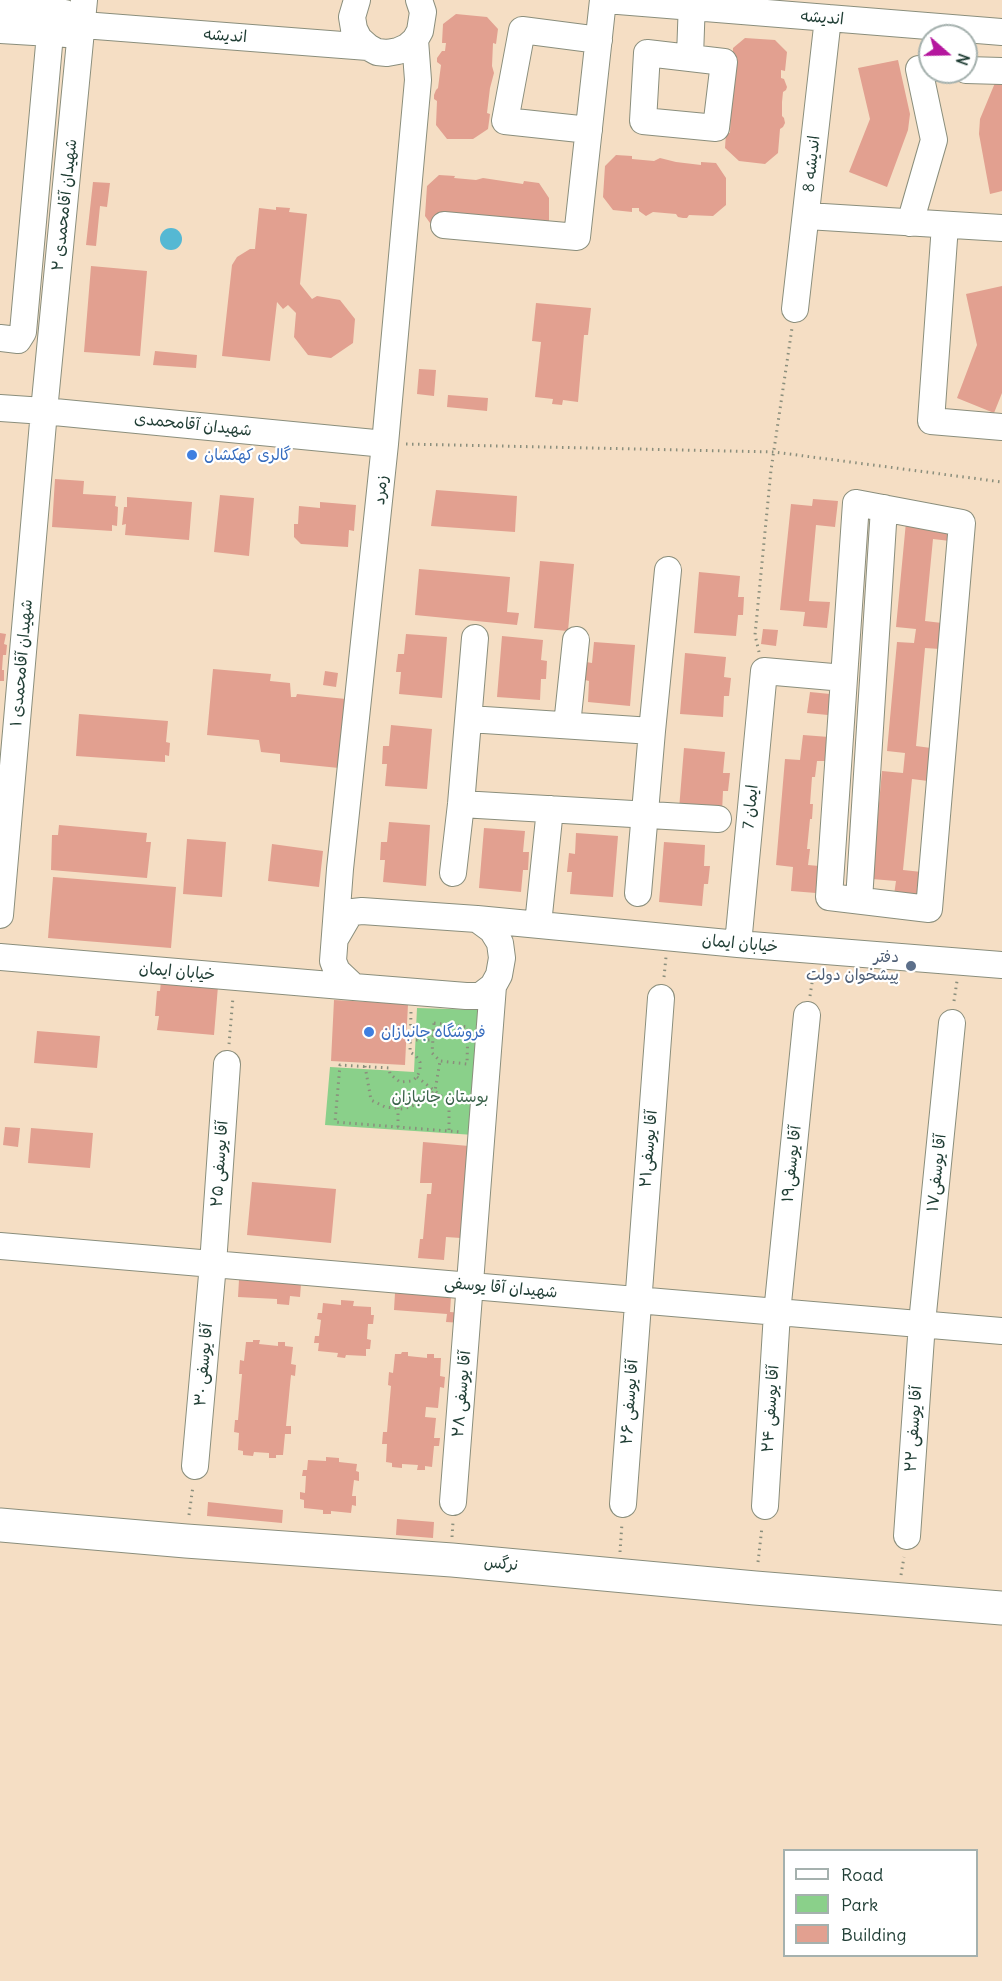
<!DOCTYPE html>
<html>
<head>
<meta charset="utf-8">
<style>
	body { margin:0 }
	#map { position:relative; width:1002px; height:1981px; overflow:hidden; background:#f5dec4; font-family:Delius,sans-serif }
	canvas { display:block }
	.legend { position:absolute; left:783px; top:1849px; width:195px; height:108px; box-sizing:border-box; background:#fff; border:2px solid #a5b1ae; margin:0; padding:8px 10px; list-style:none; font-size:18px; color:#1f3d34 }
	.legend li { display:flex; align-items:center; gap:12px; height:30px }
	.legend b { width:30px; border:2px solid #a5b1ae }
	.north { position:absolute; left:918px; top:24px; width:60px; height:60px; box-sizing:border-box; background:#fff; border:2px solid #a5b1ae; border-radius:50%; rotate:110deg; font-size:16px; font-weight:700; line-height:24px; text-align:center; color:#1f3d34 }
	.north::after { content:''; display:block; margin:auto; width:21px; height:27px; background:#b5179e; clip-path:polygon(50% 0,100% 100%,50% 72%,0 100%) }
</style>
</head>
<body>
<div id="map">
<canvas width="1002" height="1981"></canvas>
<ul class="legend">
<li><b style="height:8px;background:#fff"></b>Road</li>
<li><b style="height:16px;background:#8ad08a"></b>Park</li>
<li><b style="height:16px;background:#e2a090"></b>Building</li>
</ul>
<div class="north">N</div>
</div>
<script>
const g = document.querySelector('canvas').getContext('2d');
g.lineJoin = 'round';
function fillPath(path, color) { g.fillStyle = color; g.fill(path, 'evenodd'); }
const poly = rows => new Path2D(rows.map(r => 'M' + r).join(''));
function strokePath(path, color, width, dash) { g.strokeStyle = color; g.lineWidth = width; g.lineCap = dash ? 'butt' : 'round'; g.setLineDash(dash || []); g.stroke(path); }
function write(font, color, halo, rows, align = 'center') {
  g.font = font + ' Delius,"Playpen Sans Arabic",sans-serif'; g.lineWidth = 4.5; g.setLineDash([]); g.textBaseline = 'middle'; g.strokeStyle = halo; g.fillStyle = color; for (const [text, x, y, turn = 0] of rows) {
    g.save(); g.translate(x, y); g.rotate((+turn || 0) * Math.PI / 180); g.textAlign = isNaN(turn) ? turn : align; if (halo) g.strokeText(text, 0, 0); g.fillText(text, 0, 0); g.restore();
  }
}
fillPath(poly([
	[417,1008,481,1010,474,1135,325,1125,330,1067,414,1072]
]), '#8ad08a');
fillPath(poly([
	'160 239a11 11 0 1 1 22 0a11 11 0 1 1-22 0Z'
]), '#55b8d3');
fillPath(poly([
	[456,14,487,17,498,29,496,44,493,43,492,66,494,73,490,88,487,113,490,114,488,129,473,139,447,139,436,125,437,101,434,99,434,95,436,90,438,88,441,65,437,62,437,58,442,51,445,51,446,43,442,43,443,24],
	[745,38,775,40,787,52,785,71,781,70,781,78,784,79,787,87,786,90,783,92,782,102,782,116,784,118,785,123,783,127,780,129,778,153,765,164,739,161,725,148,726,133,730,133,733,48],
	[898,60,910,114,908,130,887,187,849,172,870,119,858,68],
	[1002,66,1002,191,990,194,979,134,980,119],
	[616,155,632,156,632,159,654,161,660,158,676,162,701,165,701,162,716,163,726,178,726,205,713,216,689,215,687,218,683,218,678,217,676,214,653,212,646,216,639,211,639,208,632,208,632,212,613,210,603,197,605,166],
	[439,175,455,176,454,178,476,180,483,178,523,184,524,181,539,183,549,198,549,224,435,230,425,216,427,186],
	[93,182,110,183,107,207,100,206,96,246,86,245],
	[276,207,290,208,289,212,307,214,300,284,312,299,317,296,340,300,355,319,353,343,331,358,308,355,294,337,296,313,288,305,283,309,277,302,270,361,222,356,232,265,237,257,250,249,255,249,259,208,276,210],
	[91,266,147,271,140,356,84,352],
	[1002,286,1002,393,994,413,957,398,977,345,966,294],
	[536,303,591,308,588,335,584,335,578,402,563,400,562,405,552,404,553,399,535,397,541,342,532,341],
	[155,351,197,355,196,368,153,365],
	[419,369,436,370,434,396,417,394],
	[448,395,488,398,487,411,447,407],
	[55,479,84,481,83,494,116,496,115,506,118,507,117,526,112,525,112,531,52,527],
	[436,490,517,496,515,532,431,526],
	[220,495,254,498,249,556,214,552],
	[127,497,192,502,189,540,125,535,126,524,122,525,124,507,127,507],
	[813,499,838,501,835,527,816,525,809,601,830,602,827,628,803,626,805,612,780,610,791,504,812,506],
	[320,502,356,505,354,531,349,530,348,547,301,544,294,537,294,524,298,524,299,506,320,508],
	[952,519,950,541,933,539,925,621,942,623,940,649,925,648,916,746,931,748,928,781,912,779,903,870,922,872,919,898,894,895,896,881,872,879,882,771,903,773,905,753,887,751,897,642,914,643,916,629,896,627,906,522],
	[540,561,574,564,568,631,534,628],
	[419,569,510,577,507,612,519,613,517,625,415,615],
	[699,572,740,576,738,597,744,597,743,615,738,615,736,636,694,633],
	[763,629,778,630,776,646,761,644],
	[0,633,6,634,4,644,7,645,6,655,3,655,2,670,4,670,4,681,0,681],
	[406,634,447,637,442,698,399,694,401,672,396,672,398,654,404,654],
	[502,636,543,640,541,660,547,661,546,679,541,679,540,700,497,697],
	[594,642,635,645,630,706,588,702,589,681,585,680,586,662,592,663],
	[685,653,726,657,724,677,731,678,729,696,724,696,723,717,680,714],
	[213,669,271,674,270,681,290,683,291,697,296,697,297,694,346,699,339,768,280,762,280,754,261,752,259,740,207,735],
	[325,671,338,673,336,687,323,685],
	[810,692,830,694,828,715,807,713],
	[79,714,168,721,166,742,170,743,169,756,165,755,165,762,76,756],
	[391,725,432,729,427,789,385,786,387,764,382,764,383,746,389,746],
	[803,735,829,737,827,761,817,761,815,777,812,777,810,804,813,804,812,819,810,819,807,849,810,849,808,865,819,866,816,893,791,891,793,867,776,865,785,759,800,760],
	[684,748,725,752,723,773,730,773,728,791,723,791,722,812,679,809],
	[389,822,430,825,426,886,383,882,385,860,380,860,381,842,387,842],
	[59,825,147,833,146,842,151,842,147,878,51,870,52,835,58,835],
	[484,828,525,831,523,852,529,852,528,870,523,870,521,892,479,888],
	[576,833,618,836,613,897,570,894,572,872,567,872,569,853,575,854],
	[187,839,226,842,222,897,183,894],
	[664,842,705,845,704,866,710,866,708,884,704,884,702,906,659,902],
	[272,844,323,851,319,887,268,881],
	[53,877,176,887,171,948,48,938],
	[161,981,218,986,214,1035,157,1030,159,1016,155,1016,157,991,160,991],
	[334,1000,408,1004,405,1065,331,1061],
	[37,1031,100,1036,97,1068,34,1063],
	[5,1127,20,1128,18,1147,3,1145],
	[31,1128,93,1133,90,1168,28,1163],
	[423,1142,469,1146,461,1238,446,1237,444,1260,418,1258,420,1239,423,1239,427,1194,431,1194,432,1183,420,1183],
	[252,1182,336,1189,331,1243,247,1235],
	[239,1280,301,1284,300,1297,290,1296,289,1305,277,1304,277,1299,238,1297],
	[395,1293,451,1297,450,1312,463,1313,462,1323,446,1322,447,1314,394,1310],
	[341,1300,354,1301,353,1306,371,1307,371,1315,374,1315,373,1324,368,1324,367,1339,371,1340,370,1349,366,1349,366,1356,346,1355,345,1358,337,1357,338,1353,318,1351,319,1343,314,1343,315,1336,319,1336,321,1320,317,1319,318,1313,322,1313,323,1303,341,1305],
	[253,1340,260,1340,259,1344,278,1346,278,1342,285,1342,285,1346,293,1347,291,1364,296,1365,295,1376,291,1375,286,1426,291,1426,291,1434,285,1434,283,1455,276,1455,276,1458,269,1458,269,1453,254,1452,253,1456,243,1455,243,1451,238,1450,239,1433,234,1432,235,1420,238,1420,242,1374,239,1374,240,1360,244,1361,246,1342,253,1342],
	[402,1352,408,1352,408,1356,427,1358,427,1354,434,1354,434,1358,441,1358,440,1376,445,1377,444,1388,440,1387,438,1408,426,1407,425,1417,436,1418,434,1438,440,1438,439,1446,434,1446,432,1467,425,1466,425,1470,417,1470,418,1465,402,1464,402,1468,392,1467,392,1463,386,1462,387,1444,382,1444,383,1432,387,1432,391,1386,388,1385,389,1372,393,1373,395,1354,401,1354],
	[326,1457,339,1458,339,1462,357,1464,356,1471,359,1472,359,1481,354,1480,352,1496,356,1496,356,1506,352,1505,351,1513,331,1511,331,1514,323,1514,323,1510,304,1508,304,1500,300,1499,300,1492,305,1493,306,1476,302,1476,303,1470,307,1470,308,1460,326,1461],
	[208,1502,283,1510,282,1523,207,1516],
	[397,1519,434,1522,433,1538,396,1535]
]), '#e2a090');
const minor = poly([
	[357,0,352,17,354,29,359,39,368,47,377,52,387,53,398,51,407,47,415,40,420,31,423,12,419,0],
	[606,0,1002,32],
	[0,9,65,13,83,25,368,47],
	[0,30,67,34],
	[647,53,724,62,716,128,643,121,647,53],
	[690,57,692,0],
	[966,70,1002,71],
	[589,130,505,121,522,30,599,40],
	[807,216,1002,228],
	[910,223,934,140,919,69,930,69],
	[444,225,577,237,603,0],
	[945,225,931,421,1002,427],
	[795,309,828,18],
	[0,338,18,340,23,332,50,34],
	[0,408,44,411,385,444],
	[856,503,962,523,929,909,829,897,856,503],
	[469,719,652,731,638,893],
	[567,725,576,640],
	[652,731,668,570],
	[461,804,718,819],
	[453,873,461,804,475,638],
	[859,900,884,508],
	[0,915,44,411,84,0],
	[477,919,738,944,1002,965],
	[538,924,550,809],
	[335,939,349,915,353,912,362,911,477,919,492,930,500,943,502,958,499,975,493,986,480,996,466,996,354,987,337,971,333,961,340,869,385,444,418,80,415,40],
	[738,944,764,671,844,678],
	[0,957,354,987],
	[0,1246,1002,1331],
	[195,1466,213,1264,227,1064],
	[453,1502,493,986],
	[623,1504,661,998],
	[765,1506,777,1313,807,1015],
	[907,1536,922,1323,952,1023]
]);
const major = poly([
	[0,1525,186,1541,452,1560,755,1588,1002,1608]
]);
strokePath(minor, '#8a8e7c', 28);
strokePath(major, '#8a8e7c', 35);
strokePath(poly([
	[406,444,774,452,1002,482],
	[759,652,755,635,771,470,792,328],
	[664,977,666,957],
	[810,996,814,970],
	[954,1001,957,981],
	[411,1012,410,1052,416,1056,420,1062,420,1070,417,1077,412,1081,400,1082,390,1074,389,1068,340,1065,335,1122,461,1132],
	[434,1023,468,1027,467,1064,440,1061,432,1053,434,1023],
	[410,1040,432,1040],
	[229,1044,233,997],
	[365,1066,371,1100,385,1107,403,1109,417,1104,435,1091,440,1061],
	[417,1077,449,1102,462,1097],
	[398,1127,398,1108],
	[449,1130,449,1102],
	[189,1515,193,1486],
	[452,1537,453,1522],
	[620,1552,622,1523],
	[758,1562,762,1527],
	[901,1575,904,1557]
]), '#8a8e7c', 3, [1.5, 4.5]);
strokePath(minor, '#fff', 26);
strokePath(major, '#fff', 33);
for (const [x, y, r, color] of [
	[192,455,6,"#3f7fe0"],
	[911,966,6,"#5c6f8a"],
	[369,1032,6,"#3f7fe0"]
]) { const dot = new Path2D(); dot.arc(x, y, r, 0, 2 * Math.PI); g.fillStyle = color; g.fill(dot); strokePath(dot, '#fff', 2); }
write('16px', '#1f3d34', '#fff', [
	["انديشه",822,18,5],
	["انديشه",225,36,4],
	["اندیشه 8",812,164,-84],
	["شهیدان آقامحمدی ۲",65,205,-84],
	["شهیدان آقامحمدی",193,425,6],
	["زمرد",381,490,-84],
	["شهیدان آقامحمدی ۱",22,663,-85],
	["ایمان 7",751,807,-85],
	["خیابان ایمان",740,944,5],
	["خیابان ایمان",177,972,5],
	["آقا یوسفی۲۱",649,1149,-85],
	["آقا یوسفی ۲۵",220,1164,-86],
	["آقا یوسفی۱۹",792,1164,-84],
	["آقا یوسفی۱۷",937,1173,-84],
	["شهیدان آقا یوسفی",501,1288,5],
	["آقا یوسفی ۳۰",204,1365,-85],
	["آقا یوسفی ۲۸",462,1394,-85],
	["آقا یوسفی ۲۶",630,1402,-86],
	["آقا یوسفی ۲۴",771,1409,-86],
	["آقا یوسفی ۲۲",914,1429,-86],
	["نرگس",501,1564,5]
]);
write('16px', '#366cbe', '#fff', [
	["گالری کهکشان",204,455],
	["فروشگاه جانبازان",381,1032]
], 'left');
write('16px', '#4e5e75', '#fff', [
	["دفتر",899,957],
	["پیشخوان دولت",899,975]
], 'right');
write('16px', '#3a624a', '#fff', [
	["بوستان جانبازان",440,1097]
]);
</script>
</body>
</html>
